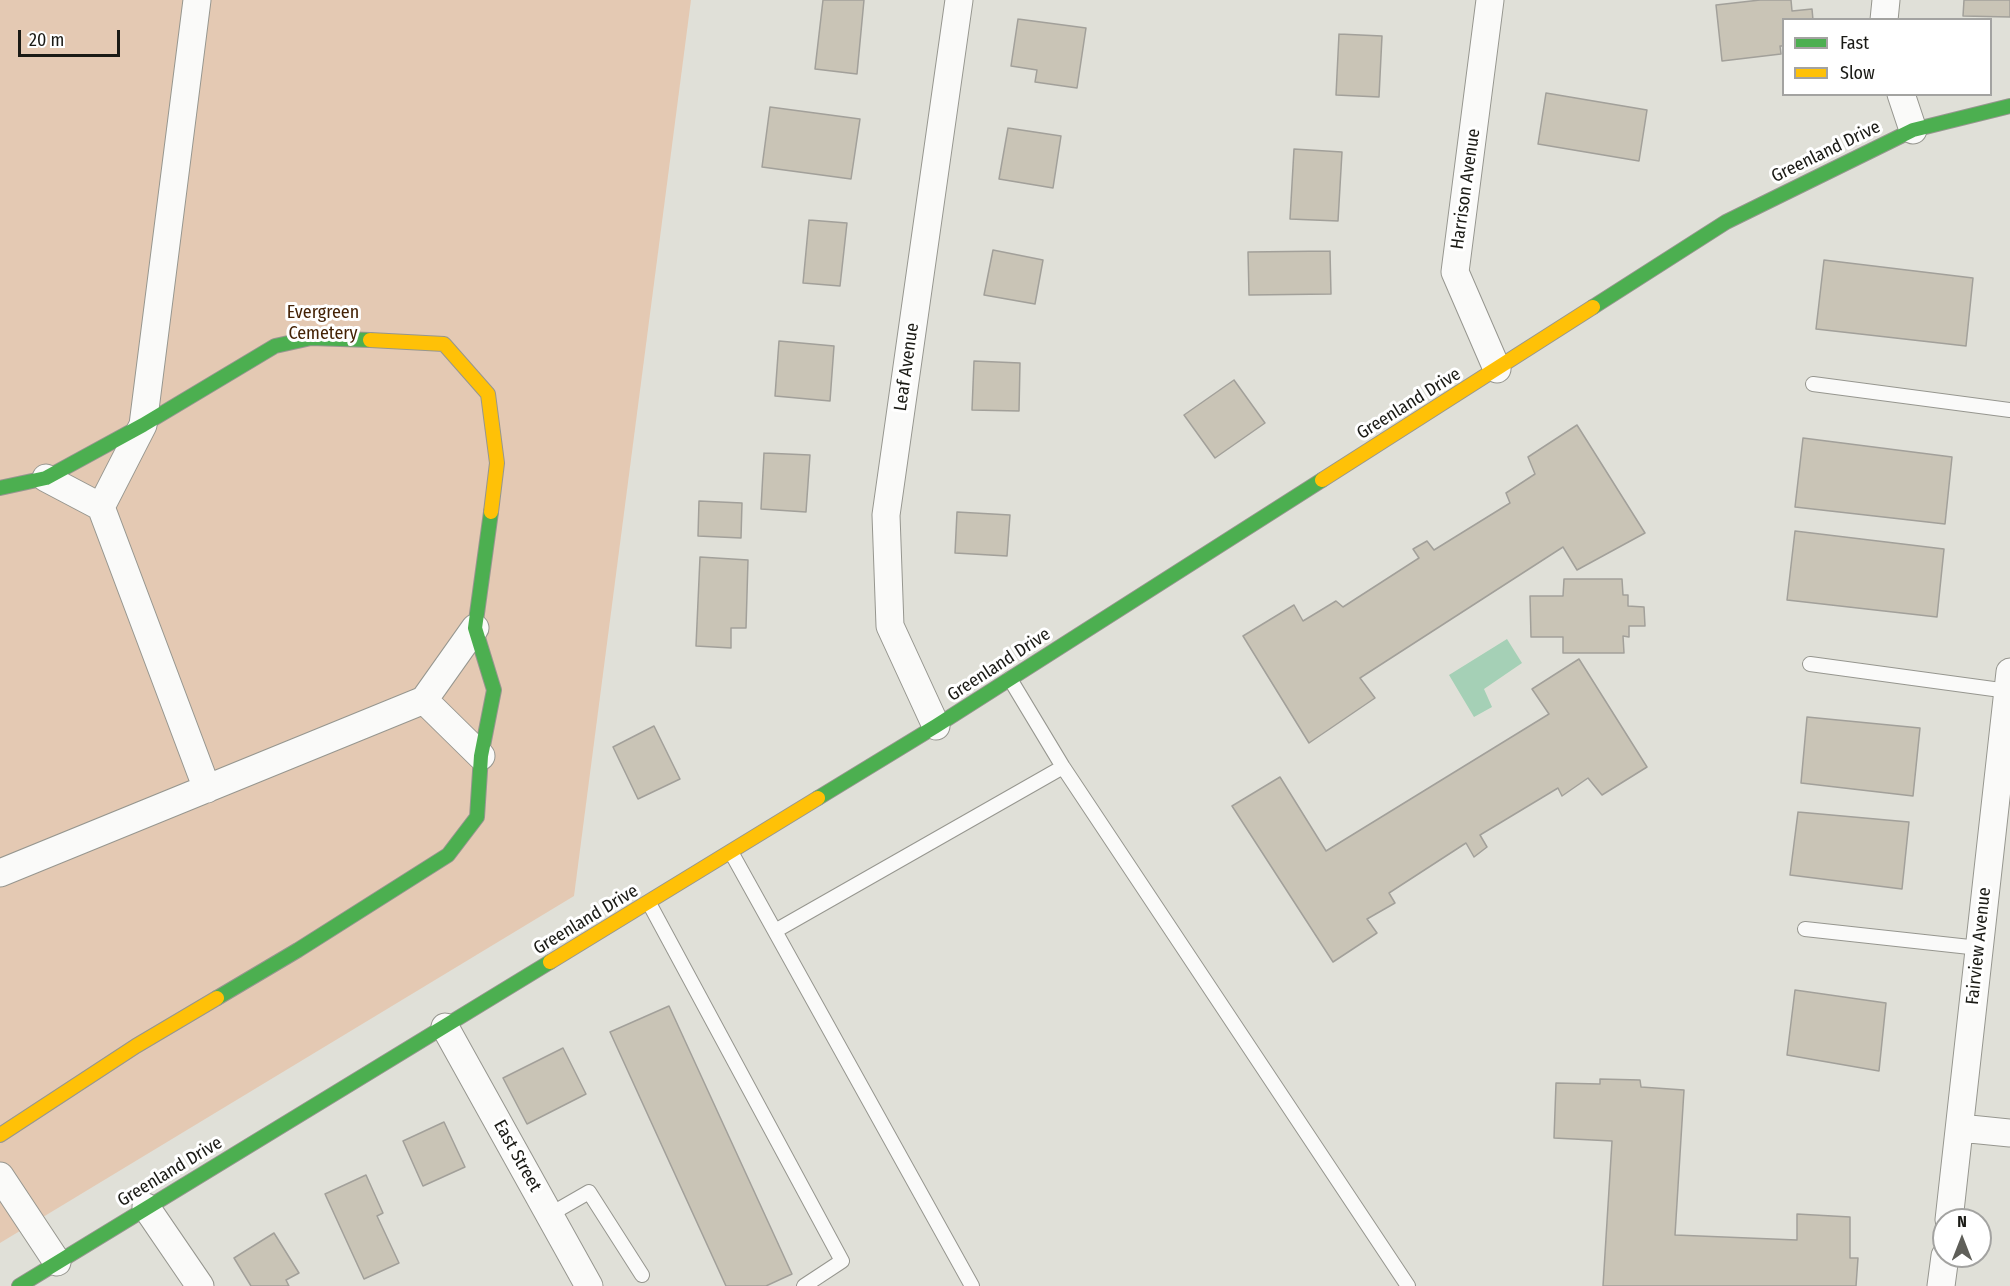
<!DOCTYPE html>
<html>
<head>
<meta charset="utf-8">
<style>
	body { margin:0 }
	#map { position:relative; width:2010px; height:1286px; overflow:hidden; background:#e0e0d8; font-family:"Fira Sans Condensed",sans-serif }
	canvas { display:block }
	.legend { position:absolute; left:1782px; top:18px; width:210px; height:78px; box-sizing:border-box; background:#fff; border:2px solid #a3a3a1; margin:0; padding:8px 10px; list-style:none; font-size:18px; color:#1a1a15 }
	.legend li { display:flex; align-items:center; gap:12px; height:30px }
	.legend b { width:30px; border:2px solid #a3a3a1 }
	.north { position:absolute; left:1932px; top:1208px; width:60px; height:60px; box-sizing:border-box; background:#fff; border:2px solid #a3a3a1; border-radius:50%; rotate:0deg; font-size:16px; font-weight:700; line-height:24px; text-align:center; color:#1a1a15 }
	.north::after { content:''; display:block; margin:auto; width:21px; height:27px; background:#5f5f59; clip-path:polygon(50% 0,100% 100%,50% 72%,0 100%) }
	.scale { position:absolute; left:18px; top:30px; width:102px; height:27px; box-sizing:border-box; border:3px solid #1a1a15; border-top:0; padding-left:8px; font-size:18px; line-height:21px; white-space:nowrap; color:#1a1a15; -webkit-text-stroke:4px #fff; paint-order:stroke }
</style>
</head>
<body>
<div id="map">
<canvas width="2010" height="1286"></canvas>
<ul class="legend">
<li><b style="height:8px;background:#4caf50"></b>Fast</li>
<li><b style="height:8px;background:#ffc107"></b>Slow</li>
</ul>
<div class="north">N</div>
<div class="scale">20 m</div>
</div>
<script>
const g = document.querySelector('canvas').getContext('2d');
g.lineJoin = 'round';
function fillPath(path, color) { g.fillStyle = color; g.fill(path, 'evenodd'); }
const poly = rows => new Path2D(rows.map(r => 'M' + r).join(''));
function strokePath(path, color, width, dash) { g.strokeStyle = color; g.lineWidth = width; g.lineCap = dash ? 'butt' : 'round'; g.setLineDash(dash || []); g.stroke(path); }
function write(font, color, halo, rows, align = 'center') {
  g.font = font + ' "Fira Sans Condensed",sans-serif'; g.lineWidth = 6; g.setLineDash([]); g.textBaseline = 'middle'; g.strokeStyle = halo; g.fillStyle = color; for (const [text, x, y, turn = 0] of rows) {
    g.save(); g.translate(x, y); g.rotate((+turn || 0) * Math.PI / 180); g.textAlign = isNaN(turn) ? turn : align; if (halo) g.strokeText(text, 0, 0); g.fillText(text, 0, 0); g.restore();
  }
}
fillPath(poly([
	[0,0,691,0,574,896,0,1243]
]), '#e4c9b3');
fillPath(poly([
	[1507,639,1522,663,1484,689,1492,707,1474,717,1449,675]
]), '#a5d0b6');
const building = poly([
	[823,0,864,0,857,74,815,69,823,0],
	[1760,0,1791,0,1792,11,1812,9,1813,20,1784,20,1784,46,1780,46,1781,54,1722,61,1716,5,1760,0],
	[1964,0,2010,0,2010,17,1963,16,1964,0],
	[1018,19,1086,28,1077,88,1035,82,1037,70,1011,66,1018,19],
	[1339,34,1382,36,1379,97,1336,95,1339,34],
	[1546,93,1647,110,1639,161,1538,144,1546,93],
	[770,107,860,119,851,179,762,167,770,107],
	[1008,128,1061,136,1053,188,999,179,1008,128],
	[1294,149,1342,152,1338,221,1290,219,1294,149],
	[809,220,847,223,840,286,803,283,809,220],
	[993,250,1043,260,1035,304,984,295,993,250],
	[1330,251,1331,294,1249,295,1248,252,1330,251],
	[1824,260,1973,278,1966,346,1816,329,1824,260],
	[779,341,834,346,830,401,775,396,779,341],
	[974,361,1020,363,1019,411,972,410,974,361],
	[1234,380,1265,423,1215,458,1184,415,1234,380],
	[1577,425,1645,533,1577,570,1563,547,1360,678,1375,698,1309,743,1243,636,1294,605,1303,621,1336,601,1343,607,1419,558,1413,549,1427,541,1434,550,1510,503,1506,493,1535,474,1528,457,1577,425],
	[1803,438,1952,457,1945,524,1795,507,1803,438],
	[764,453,810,455,806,512,761,509,764,453],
	[699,501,742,503,741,538,698,536,699,501],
	[957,512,1010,515,1007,556,955,553,957,512],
	[1795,531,1944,549,1937,617,1787,600,1795,531],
	[700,557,748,560,746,628,731,628,731,648,696,646,700,557],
	[1564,579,1622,579,1623,595,1628,595,1628,606,1644,607,1645,626,1629,626,1629,637,1623,636,1624,653,1563,653,1563,637,1531,637,1530,596,1563,596,1564,579],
	[1579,659,1647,767,1602,795,1588,778,1562,796,1558,788,1480,835,1487,847,1474,857,1466,843,1389,893,1395,903,1367,919,1377,933,1333,962,1232,806,1280,777,1326,851,1549,714,1532,689,1579,659],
	[1807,717,1920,728,1913,796,1801,783,1807,717],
	[654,726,680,779,638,799,613,747,654,726],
	[1798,812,1909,822,1902,889,1790,875,1798,812],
	[1795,990,1886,1003,1879,1071,1787,1055,1795,990],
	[669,1006,792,1274,766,1286,726,1286,610,1032,669,1006],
	[563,1048,586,1094,527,1124,503,1078,563,1048],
	[1600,1079,1640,1080,1641,1087,1684,1090,1675,1235,1797,1240,1797,1214,1850,1217,1850,1258,1858,1258,1856,1286,1603,1286,1612,1141,1554,1138,1556,1083,1600,1084,1600,1079],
	[444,1122,465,1167,423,1186,403,1141,444,1122],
	[366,1175,383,1213,377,1216,399,1263,364,1279,325,1194,366,1175],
	[274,1233,299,1273,286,1280,289,1286,251,1286,234,1258,274,1233]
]);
fillPath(building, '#c9c4b6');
strokePath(building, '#a2a09a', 1.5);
const lane = poly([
	[1813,384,2010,410],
	[1810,664,2008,691],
	[1010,679,1063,767,1408,1286],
	[731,852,972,1286],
	[649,903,842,1261,804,1286],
	[1805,929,1979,948],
	[775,931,1063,767],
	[549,1215,589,1192,642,1275]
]);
const street = poly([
	[1490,0,1455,272,1497,369],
	[1884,20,1886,0],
	[1901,94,1913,130],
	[46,478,101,507,207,789],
	[101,507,143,425,197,0],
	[424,700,481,756],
	[936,726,890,626,886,515,959,0],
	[0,873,424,700,475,628],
	[445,1027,589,1286],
	[1960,1128,2010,1133],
	[0,1176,57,1262],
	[146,1207,200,1286],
	[1949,1220,2010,672],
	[1941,1286,1945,1256]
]);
const fast = poly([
	[1593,307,1726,222,1913,130,2010,106],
	[0,488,46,478,143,425,275,346,311,338,370,340],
	[818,798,936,726,1322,480],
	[217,998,298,950,448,855,477,817,481,756,494,690,475,628,491,512],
	[19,1286,550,962]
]);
const slow = poly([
	[370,340,444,344,488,394,497,463,491,512],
	[1322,480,1593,307],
	[550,962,818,798],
	[0,1135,136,1046,217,998]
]);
strokePath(lane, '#96968f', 16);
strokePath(street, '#96968f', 29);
strokePath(fast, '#96968f', 16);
strokePath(slow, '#96968f', 16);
strokePath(lane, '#fafaf9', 14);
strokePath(street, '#fafaf9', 27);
strokePath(fast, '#4caf50', 14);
strokePath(slow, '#ffc107', 14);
write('18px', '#1a1a15', '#fff', [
	["Greenland Drive",1826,152,-26],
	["Harrison Avenue",1466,189,-82],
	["Leaf Avenue",907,367,-82],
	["Greenland Drive",1409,404,-32],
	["Greenland Drive",999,665,-33],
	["Greenland Drive",586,920,-31],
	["Fairview Avenue",1979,946,-84],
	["East Street",517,1156,61],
	["Greenland Drive",170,1172,-31]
]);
write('18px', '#442205', '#fff', [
	["Evergreen",323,313],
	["Cemetery",323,334]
]);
</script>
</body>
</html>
